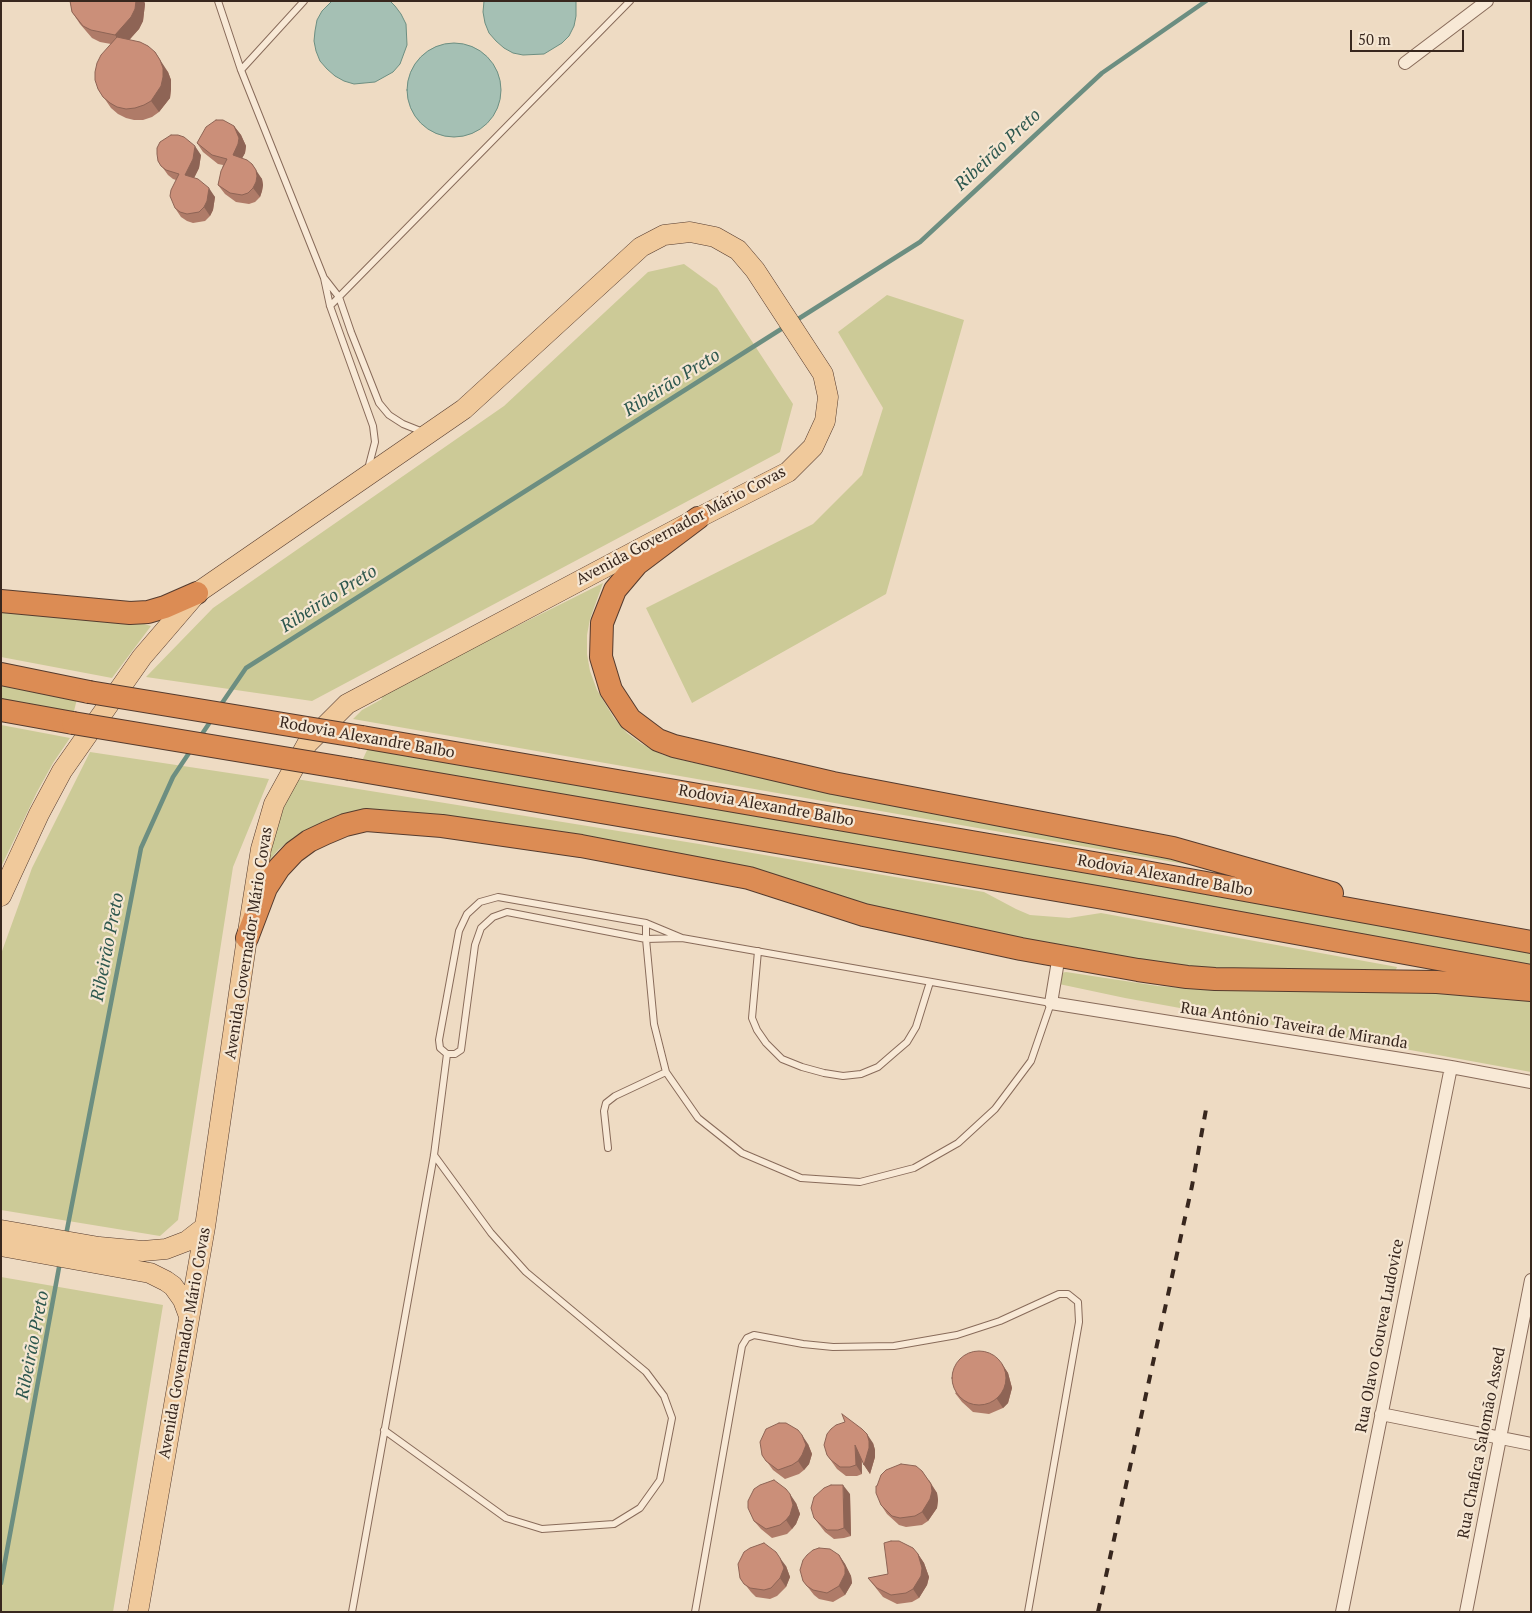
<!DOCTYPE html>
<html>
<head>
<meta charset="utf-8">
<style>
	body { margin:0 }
	#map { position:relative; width:1532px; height:1613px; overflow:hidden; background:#eedbc3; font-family:"PT Serif",serif }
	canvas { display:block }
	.frame { position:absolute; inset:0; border:2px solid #38271e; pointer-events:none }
	.scale { position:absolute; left:1350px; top:30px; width:114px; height:22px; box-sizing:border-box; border:2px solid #38271e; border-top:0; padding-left:6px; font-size:15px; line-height:18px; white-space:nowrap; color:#38271e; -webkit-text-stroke:4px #f5e6d2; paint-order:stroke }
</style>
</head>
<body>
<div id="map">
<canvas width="1532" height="1613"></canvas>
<div class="frame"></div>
<div class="scale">50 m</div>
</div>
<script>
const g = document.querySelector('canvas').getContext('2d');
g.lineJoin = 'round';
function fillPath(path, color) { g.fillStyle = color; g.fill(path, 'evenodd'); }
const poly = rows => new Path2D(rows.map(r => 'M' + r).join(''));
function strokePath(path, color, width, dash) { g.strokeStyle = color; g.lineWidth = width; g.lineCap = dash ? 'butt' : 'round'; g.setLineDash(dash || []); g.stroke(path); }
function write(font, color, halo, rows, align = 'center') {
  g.font = font + ' "PT Serif",serif'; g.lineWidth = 4.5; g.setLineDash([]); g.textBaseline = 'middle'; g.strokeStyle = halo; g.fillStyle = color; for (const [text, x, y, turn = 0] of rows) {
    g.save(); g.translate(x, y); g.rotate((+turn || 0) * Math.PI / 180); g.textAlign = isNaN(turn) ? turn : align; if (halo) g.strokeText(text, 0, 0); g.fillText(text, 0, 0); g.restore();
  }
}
fillPath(poly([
	[684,264,717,288,793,404,780,452,312,701,146,677,213,608,504,406,648,272],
	[887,295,964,320,886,594,692,703,646,608,813,524,862,475,883,408,838,332],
	[603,583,590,619,587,635,587,654,590,671,597,690,614,718,627,733,642,744,663,755,682,760,833,794,1192,861,1190,865,353,719,362,710,382,699,381,694],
	[1,609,134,621,151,626,112,678,1,657],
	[1,685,77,699,73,715,1,701],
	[1,725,70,738,53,763,37,792,1,867],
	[368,748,1531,950,1531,966,362,761],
	[90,752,269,779,233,867,178,1220,160,1236,1,1210,1,954,32,868],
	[296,779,699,844,984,892,1016,909,1030,915,1069,918,1101,913,1397,967,1395,972,1191,968,1048,945,362,811,340,815,320,823,297,835,279,849,268,862,281,814],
	[1066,972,1158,986,1209,990,1426,990,1531,1000,1531,1072,1125,998,1059,984,1061,973],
	[1,1277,163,1305,113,1612,1,1612]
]), '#ccca97');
const water = poly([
	[332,1,390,1,395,6,401,14,406,24,407,45,400,64,393,72,375,82,354,84,344,81,335,76,327,69,320,61,316,51,314,41,315,31,317,20,322,11,332,1],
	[484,1,576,1,576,16,574,26,569,36,562,43,544,54,523,55,513,53,504,48,496,41,489,33,485,23,483,12,484,1],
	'407 90a47 47 0 1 1 94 0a47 47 0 1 1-94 0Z'
]);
fillPath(water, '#a5c0b4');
strokePath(water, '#6c8e81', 1);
strokePath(poly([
	[795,321,920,242,1102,73,1206,1],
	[220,706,246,668,786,326],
	[200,737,212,719],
	[66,1235,141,848,173,777,191,750],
	[1,1583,60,1262]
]), '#6c8e81', 4.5);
const service = poly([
	[218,1,241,70,324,278,330,306,373,426,375,442,368,469],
	[241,70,304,1],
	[325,279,339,297,351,332,379,403,389,415,403,424,423,432],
	[330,306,630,1],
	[646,923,646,939,654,1024,666,1072,698,1118,742,1153,801,1178,860,1182,914,1168,958,1143,995,1109,1031,1061,1051,1003,682,938,646,939,507,912,493,917,481,928,475,945,461,1050,455,1054,447,1054,440,1048,439,1040,459,931,467,914,480,902,498,897,646,923,682,938],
	[758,951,752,1018,757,1030,766,1043,782,1059,802,1067,824,1073,843,1076,861,1074,878,1067,893,1054,907,1042,916,1027,930,982],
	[608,1148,604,1111,606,1103,615,1096,666,1072],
	[384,1430,506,1518,542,1529,614,1524,640,1508,660,1480,672,1418,664,1396,646,1372,526,1272,491,1233,434,1155],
	[352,1612,434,1155,447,1054],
	[695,1612,742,1346,747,1338,754,1335,803,1344,833,1347,894,1346,957,1335,1000,1321,1059,1294,1068,1294,1078,1302,1079,1322,1028,1612]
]);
const minor = poly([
	[1405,63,1487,1],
	[1059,955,1051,1003,1451,1067,1531,1082],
	[1381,1414,1531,1444],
	[1342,1612,1451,1067],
	[1466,1612,1531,1280]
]);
const primary = poly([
	[1,896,39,814,62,771,142,657,197,593,464,409,641,247,664,235,690,232,715,237,738,250,755,270,823,374,828,397,825,421,813,447,788,472,698,518,347,704,307,744,274,804,261,849,247,938,205,1227,138,1612],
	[1,1230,99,1247,143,1251,166,1249,187,1241,205,1227],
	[1,1246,150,1273,166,1281,173,1286,183,1300,189,1316]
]);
const motorway = poly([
	[698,518,637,564,615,590,602,623,601,657,611,690,630,719,658,740,674,746,833,783,1173,848,1332,893],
	[1,601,130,613,148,612,165,607,197,593],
	[1,674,89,692],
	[1,710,73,723],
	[362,737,1140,871,1531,942],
	[350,769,1109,899,1531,976],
	[247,938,266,888,279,868,294,852,309,841,326,833,345,825,366,820,442,826,581,846,749,878,864,915,1021,949,1138,970,1187,977,1215,979,1437,982,1531,990]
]);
strokePath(service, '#886b5a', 8);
strokePath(minor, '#886b5a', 14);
strokePath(primary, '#553b2e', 21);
strokePath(motorway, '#553b2e', 24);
strokePath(service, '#f8e9d6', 6);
strokePath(minor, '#f8e9d6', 12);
strokePath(primary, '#f0c99b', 20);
strokePath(motorway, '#dc8c54', 22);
strokePath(poly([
	[1098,1612,1192,1186,1207,1104]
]), '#38271e', 4, [9, 9]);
const motorwayBridge = poly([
	[89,692,362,737],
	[73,723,350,769]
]);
strokePath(motorwayBridge, '#553b2e', 24, []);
strokePath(motorwayBridge, '#dc8c54', 22);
fillPath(poly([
	[70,1,144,1,145,4,143,21,139,29,129,40,168,72,171,80,171,89,170,98,159,112,152,117,143,120,134,120,126,118,118,114,111,108,98,89,111,44,100,42,92,38,80,24,72,12],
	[234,126,241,135,246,146,245,153,242,158,262,179,263,185,262,191,260,197,255,202,249,204,236,202,225,194,218,185,223,165,218,164,203,152,197,143],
	[201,155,199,168,194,178,215,197,213,210,210,216,205,221,193,223,187,221,181,217,175,208,176,180,173,179,168,175,158,161],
	[1002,1364,1008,1373,1012,1388,1008,1403,1003,1408,989,1414,973,1412,962,1402,955,1393],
	[873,1443,875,1450,875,1457,870,1474,864,1465,862,1460,862,1474,857,1476,846,1476,837,1469,827,1455],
	[808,1444,812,1454,809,1464,804,1470,799,1474,785,1479,773,1470,762,1455],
	[929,1480,937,1493,938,1500,937,1508,928,1521,922,1525,906,1527,899,1525,887,1514,881,1505],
	[850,1494,851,1536,844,1538,834,1539,825,1532,814,1518],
	[796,1503,800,1514,796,1524,792,1529,787,1534,772,1538,761,1529,754,1521],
	[918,1554,924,1563,929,1577,927,1585,919,1598,912,1602,897,1604,883,1597,868,1578,888,1574],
	[839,1555,845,1564,851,1576,852,1583,845,1595,833,1602,819,1599,814,1595,803,1581],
	[786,1566,790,1577,786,1587,777,1596,770,1599,756,1597,751,1592,740,1578]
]), '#af7b68');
fillPath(poly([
	[136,1,144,1,145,4,143,21,139,29,123,47,115,35],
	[155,52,168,72,171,80,171,89,170,98,159,112,151,101],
	[234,126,241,135,246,146,245,153,239,164,233,155],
	[195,146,201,155,199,168,191,184,185,175],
	[252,164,262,179,263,185,262,191,260,197,253,188],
	[209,188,215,197,213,210,210,216,204,207],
	[1002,1364,1008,1373,1012,1388,1008,1403,1003,1408,997,1399],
	[867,1434,873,1443,875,1450,875,1457,870,1474,864,1465],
	[802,1435,808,1444,812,1454,809,1464,804,1470,798,1461],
	[855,1445,861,1454,862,1474,856,1465],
	[922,1471,937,1493,938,1500,937,1508,928,1521,922,1512],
	[843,1485,850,1494,851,1536,844,1528],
	[790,1494,796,1503,800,1514,796,1524,792,1529,786,1520],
	[918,1554,924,1563,929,1577,927,1585,919,1598,913,1589],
	[839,1555,845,1564,851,1576,852,1583,845,1595,839,1586],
	[780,1558,786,1566,790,1577,786,1587,780,1578]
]), '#8e6455');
const building = poly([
	[70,1,136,1,135,9,131,17,115,35,91,30,83,26,72,12,70,1],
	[117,37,140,42,148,46,155,52,160,60,163,68,163,77,161,86,151,101,144,105,135,108,126,109,117,107,110,103,103,97,98,89,95,80,95,72,97,63,101,55,117,37],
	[216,120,223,120,234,126,239,138,238,144,233,155,247,160,252,164,256,170,257,176,256,182,253,188,248,193,242,195,230,193,218,185,221,171,227,159,212,155,197,143,206,127,216,120],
	[171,135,178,135,184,137,195,146,193,159,185,175,198,179,209,188,207,201,204,207,199,212,187,214,180,212,175,208,170,196,171,190,179,174,166,170,161,166,158,161,157,154,157,148,160,142,171,135],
	'952 1378a27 27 0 1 1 54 0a27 27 0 1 1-54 0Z',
	[842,1414,862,1429,867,1434,869,1441,869,1448,864,1465,855,1445,856,1465,850,1467,840,1467,831,1460,827,1455,824,1445,827,1434,831,1429,836,1425,845,1422,842,1414],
	[779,1423,786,1423,798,1430,802,1435,806,1445,802,1455,798,1461,792,1465,778,1470,766,1461,762,1455,760,1442,766,1429,779,1423],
	[901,1464,916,1466,922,1471,931,1484,932,1491,930,1499,922,1512,915,1516,900,1518,892,1516,881,1505,876,1493,876,1486,877,1486,881,1475,886,1470,901,1464],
	[774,1480,786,1489,790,1494,793,1505,790,1515,786,1520,780,1525,766,1529,754,1521,748,1508,748,1501,754,1489,760,1485,774,1480],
	[831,1485,843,1485,844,1528,838,1530,827,1530,819,1523,814,1518,811,1508,814,1497,824,1488,831,1485],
	[891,1541,899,1541,913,1548,918,1554,922,1568,921,1576,913,1589,906,1593,891,1595,877,1588,868,1578,888,1574,884,1543,891,1541],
	[764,1543,776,1552,780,1558,784,1568,780,1578,771,1588,764,1590,750,1588,744,1584,740,1578,738,1564,744,1552,750,1548,764,1543],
	[819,1548,830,1549,839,1555,845,1567,845,1574,839,1586,827,1593,813,1590,807,1586,803,1581,800,1570,803,1560,807,1555,813,1550,819,1548]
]);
fillPath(building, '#cb8f79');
strokePath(building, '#8e6455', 1);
write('16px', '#38271e', '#f5e6d2', [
	["Avenida Governador Mário Covas",681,526,-28],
	["Rodovia Alexandre Balbo",367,738,10],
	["Rodovia Alexandre Balbo",766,806,10],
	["Rodovia Alexandre Balbo",1165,876,10],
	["Avenida Governador Mário Covas",249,943,-81],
	["Rua Antônio Taveira de Miranda",1294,1026,9],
	["Rua Olavo Gouvea Ludovice",1380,1336,-79],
	["Avenida Governador Mário Covas",185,1343,-80],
	["Rua Chafica Salomão Assed",1482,1443,-79]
]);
write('italic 18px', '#2d574e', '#f5e6d2', [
	["Ribeirão Preto",998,150,-43],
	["Ribeirão Preto",672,383,-32],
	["Ribeirão Preto",329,599,-32],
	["Ribeirão Preto",108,947,-79],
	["Ribeirão Preto",33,1345,-79]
]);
</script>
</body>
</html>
